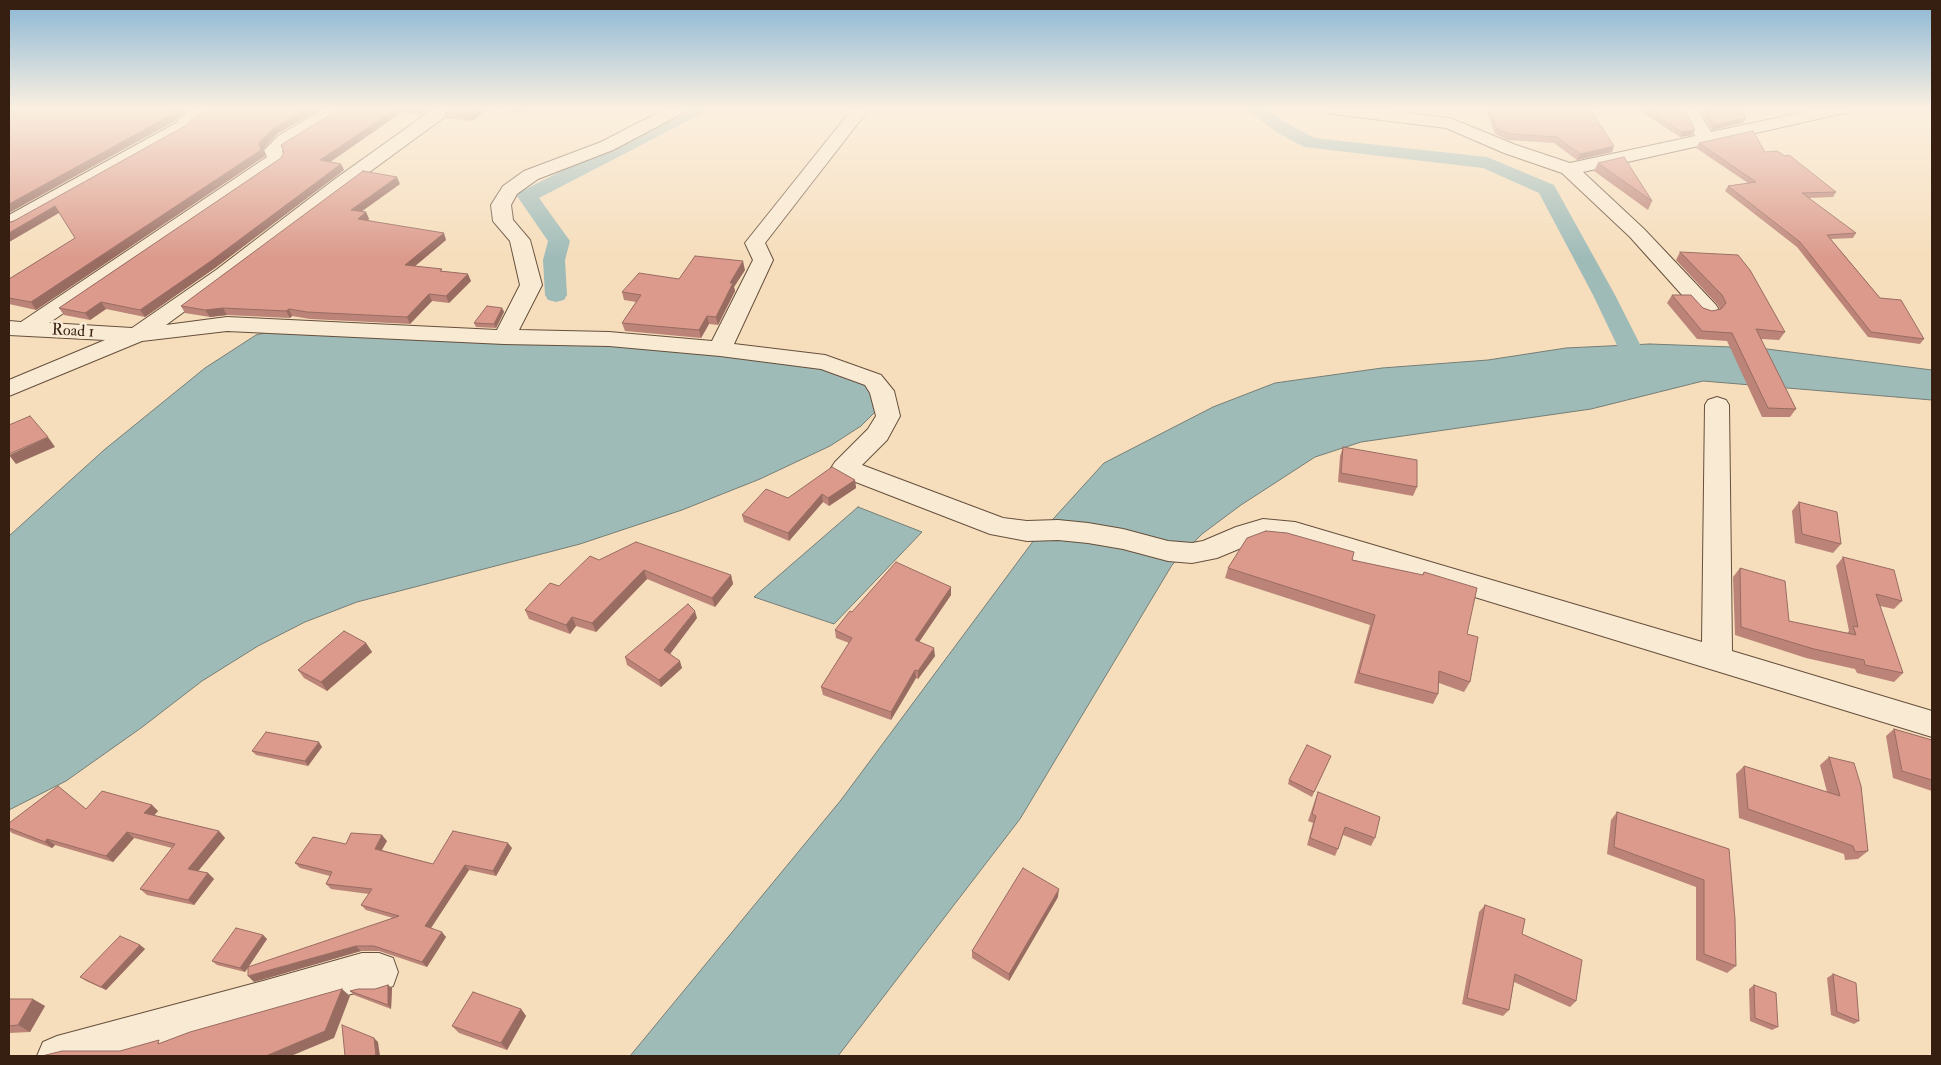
<!DOCTYPE html>
<html>
<head>
<meta charset="utf-8">
<style>
	body { margin:0 }
	#map { position:relative; width:1941px; height:1065px; overflow:hidden; background:#f6debc; font-family:"IM FELL Double Pica",serif }
	canvas { display:block }
	.frame { position:absolute; inset:0; border:10px solid #361f11; pointer-events:none }
</style>
</head>
<body>
<div id="map">
<canvas width="1941" height="1065"></canvas>
<div class="frame"></div>
</div>
<script>
const g = document.querySelector('canvas').getContext('2d');
g.lineJoin = 'round';
function fillPath(path, color) { g.fillStyle = color; g.fill(path, 'evenodd'); }
const poly = rows => new Path2D(rows.map(r => 'M' + r).join(''));
function strokePath(path, color, width, dash) { g.strokeStyle = color; g.lineWidth = width; g.lineCap = dash ? 'butt' : 'round'; g.setLineDash(dash || []); g.stroke(path); }
function write(font, color, halo, rows, align = 'center') {
  g.font = font + ' "IM FELL Double Pica",serif'; g.lineWidth = 5; g.setLineDash([]); g.textBaseline = 'middle'; g.strokeStyle = halo; g.fillStyle = color; for (const [text, x, y, turn = 0] of rows) {
    g.save(); g.translate(x, y); g.rotate((+turn || 0) * Math.PI / 180); g.textAlign = isNaN(turn) ? turn : align; if (halo) g.strokeText(text, 0, 0); g.fillText(text, 0, 0); g.restore();
  }
}
const water = poly([
	[272,331,615,344,812,365,866,383,874,397,876,411,861,426,830,446,760,479,682,510,580,544,357,602,305,622,258,646,202,681,141,728,66,781,9,810,9,536,104,450,205,368,256,335,272,331],
	[1650,344,1759,348,1932,370,1932,400,1703,381,1591,409,1361,442,1315,457,1241,505,1202,534,1172,565,1020,819,838,1056,630,1056,841,800,1034,540,1104,463,1213,407,1275,383,1382,368,1488,360,1566,348,1650,344],
	[858,507,922,532,834,624,754,597,858,507]
]);
fillPath(water, '#9fbbb8');
strokePath(water, '#757d75', 1);
fillPath(poly([
	[684,109,706,109,703,113,539,198,570,241,565,260,567,295,564,300,556,302,548,300,545,295,543,260,548,241,517,196,520,192,684,109],
	[1246,109,1266,109,1290,125,1315,138,1487,157,1554,185,1615,295,1650,364,1647,369,1638,371,1629,369,1626,364,1593,295,1539,193,1483,168,1304,147,1278,133,1246,109]
]), '#9fbbb8');
const minor = poly([
	[195,109,219,109,216,113,200,119,188,131,16,227,9,229,9,215,176,123,188,111,195,109],
	[324,109,344,109,341,113,290,144,282,151,286,159,283,163,49,323,132,328,216,270,335,179,433,109,452,109,450,113,349,187,230,278,166,325,227,317,497,330,520,285,510,241,493,221,491,205,503,186,524,171,601,142,665,109,685,109,683,113,613,150,538,179,517,194,511,205,513,220,530,240,542,285,519,330,609,332,712,341,753,260,745,243,852,109,869,109,765,243,773,260,734,344,825,355,881,375,894,391,900,416,887,440,862,465,1003,518,1027,521,1058,520,1088,523,1123,529,1168,541,1192,543,1203,541,1236,527,1263,519,1295,522,1702,642,1705,405,1708,400,1717,397,1726,400,1729,405,1732,651,1932,711,1932,737,1295,542,1263,539,1217,558,1192,563,1168,561,1123,549,1088,543,1058,540,1027,541,990,534,835,474,831,468,835,462,868,429,876,416,870,393,865,385,821,369,720,356,609,346,504,344,227,331,142,341,9,396,9,380,105,340,9,335,9,321,21,322,267,157,264,150,278,136,324,109],
	[1324,109,1373,109,1450,118,1516,145,1570,163,1695,136,1681,109,1697,109,1711,132,1818,109,1849,109,1846,113,1840,114,1583,172,1644,229,1716,305,1719,310,1716,315,1708,317,1700,315,1630,237,1562,173,1504,153,1446,128,1333,114,1327,113,1324,109],
	[362,953,379,953,393,958,398,972,393,986,379,991,362,991,131,1056,37,1056,43,1042,57,1036,263,981,362,953]
]);
strokePath(minor, '#664f3c', 2);
fillPath(minor, '#f9ead3');
fillPath(poly([
	[339,109,431,109,422,115,402,112,330,162,341,164,344,170,215,268,145,317,106,309,90,320,64,315,59,308,281,158],
	[448,109,528,109,523,113,488,109,472,121,446,118,444,112],
	[1486,109,1590,109,1612,152,1577,160,1554,143,1508,140,1495,134],
	[1637,109,1684,109,1692,135,1680,137],
	[1699,109,1741,109,1746,118,1743,123,1712,130],
	[277,134,263,149,265,156,36,310,9,304,9,279,75,238,59,213,9,242,9,222],
	[1699,143,1765,152,1836,192,1833,197,1809,198,1856,233,1853,238,1831,239,1880,298,1924,339,1920,344,1868,337,1797,247,1725,191,1728,186,1748,183,1696,148],
	[1598,163,1652,201,1648,210,1594,171],
	[400,184,361,211,366,212,369,219,368,220,446,240,415,266,443,271,471,281,449,303,432,301,410,324,310,319,292,316,290,318,227,315,210,317,185,313,181,306],
	[1680,252,1785,332,1779,340,1761,339,1796,409,1790,417,1762,417,1727,341,1697,339,1667,303,1672,295,1703,308,1712,311,1720,309,1717,304,1676,260],
	[745,270,734,287,735,291,718,325,709,324,701,338,625,331,622,323,636,302,624,300,622,292,679,279],
	[502,308,504,312,496,328,476,327,474,323],
	[1343,447,1417,487,1413,496,1338,482,1340,456],
	[855,480,856,488,829,506,823,502,789,541,744,522,742,515,788,498],
	[1799,502,1841,544,1833,553,1795,543,1792,511],
	[1843,557,1902,601,1894,609,1880,606,1903,673,1894,682,1857,673,1855,669,1806,658,1735,635,1733,577,1740,568,1789,621,1847,633,1849,631,1836,566],
	[599,560,731,575,733,584,715,607,647,579,596,632,576,626,570,634,529,619,525,610,559,586],
	[1352,560,1422,575,1424,572,1467,634,1470,682,1464,692,1439,683,1438,694,1433,704,1354,683,1370,625,1225,578,1228,568],
	[951,587,951,595,919,642,935,656,918,679,916,678,891,720,823,695,821,687,849,643,836,638,835,630,852,612],
	[697,618,670,654,682,668,661,687,627,665,625,657],
	[366,643,372,652,327,691,304,678,298,670],
	[1894,729,1932,740,1932,791,1893,778,1886,736],
	[322,747,308,766,256,755,252,751],
	[1331,756,1312,797,1288,784,1289,780],
	[1829,757,1868,851,1858,859,1845,860,1844,854,1739,818,1736,774,1744,766,1827,792,1820,765],
	[1318,792,1375,838,1371,846,1343,835,1338,849,1335,856,1307,845,1313,823,1308,821,1315,800],
	[152,805,158,811,154,815,219,831,225,838,198,871,208,873,214,879,194,905,147,895,140,889,172,848,134,838,113,862,55,845,52,848,12,833,9,830,9,823,86,809],
	[1617,812,1729,849,1736,966,1727,973,1696,960,1696,887,1607,854,1611,820],
	[387,841,382,850,433,864,512,848,496,876,469,870,431,928,446,937,427,967,379,951,361,951,254,982,393,918,366,910,361,905,369,894,331,889,326,884,330,876,300,868,295,863,346,844],
	[1058,897,1009,981,972,958,972,951],
	[1485,905,1522,934,1576,1001,1570,1007,1514,982,1509,1010,1503,1016,1462,1004,1479,912],
	[263,935,267,939,245,972,217,965,212,961],
	[140,945,145,949,106,990,86,981,80,977],
	[1833,974,1859,1021,1854,1024,1831,1015,1827,978],
	[1754,985,1778,1027,1772,1030,1750,1021,1749,989],
	[392,988,391,1009,354,995,350,991],
	[9,999,45,1006,30,1032,9,1033],
	[521,1009,526,1016,507,1050,459,1033,452,1026]
]), '#bc8478');
fillPath(poly([
	[178,109,190,109,187,109,175,121,9,213,9,204],
	[307,109,321,109,277,134,263,149,265,156,36,310,31,302,259,142,274,128],
	[396,109,401,109,402,112,323,167,320,160],
	[419,109,431,109,422,115],
	[478,109,488,109,472,121,470,115],
	[522,109,528,109,523,113],
	[1746,118,1743,123,1712,130,1714,125],
	[1695,130,1692,135,1680,137,1682,132],
	[1614,146,1612,152,1577,160,1580,154],
	[341,164,344,170,215,268,145,317,140,310],
	[397,177,400,184,354,217,351,210],
	[55,206,60,212,9,242,9,233],
	[366,212,369,219,362,225,358,219],
	[444,233,446,240,408,272,405,265],
	[743,261,745,270,734,287,735,291,718,325,716,317,730,283],
	[468,274,471,281,449,303,446,296],
	[429,294,432,301,410,324,407,317],
	[101,302,106,309,90,320,85,313],
	[223,308,227,315,210,317,205,310],
	[502,308,504,312,496,328,494,324],
	[289,309,292,316,290,318,286,311],
	[707,316,709,324,701,338,699,330],
	[48,437,55,447,16,464,9,455],
	[855,480,856,488,829,506,828,498],
	[822,494,823,502,789,541,788,533],
	[644,570,647,579,596,632,592,623],
	[731,575,733,584,715,607,712,598],
	[951,587,951,595,915,648,915,640],
	[695,611,697,618,667,658,664,650],
	[572,617,576,626,570,634,566,625],
	[366,643,372,652,327,691,321,682],
	[934,648,935,656,918,679,918,671],
	[680,661,682,668,661,687,659,680],
	[915,670,916,678,891,720,891,712],
	[319,742,322,747,308,766,305,761],
	[152,805,158,811,151,819,144,813],
	[219,831,225,838,195,875,188,869],
	[127,832,134,838,113,862,106,856],
	[382,835,387,841,379,854,375,849],
	[47,839,55,845,52,848,45,842],
	[508,843,512,848,496,876,493,871],
	[465,865,469,870,429,931,425,926],
	[208,873,214,879,194,905,188,900],
	[1059,889,1058,897,1009,981,1009,974],
	[442,932,446,937,427,967,422,962],
	[263,935,267,939,245,972,240,968],
	[140,945,145,949,106,990,101,987],
	[356,946,361,951,254,982,248,976],
	[388,985,392,988,391,1009,388,1005],
	[342,989,350,996,334,1038,291,1056,266,1056],
	[33,999,45,1006,30,1032,18,1025],
	[521,1009,526,1016,507,1050,501,1043],
	[374,1038,378,1042,380,1056,372,1056]
]), '#996c62');
const building = poly([
	[9,109,178,109,171,115,9,204,9,109],
	[212,109,307,109,274,128,259,142,261,150,31,302,9,298,9,279,75,238,55,206,9,233,9,222,12,222,185,126,198,114,212,109],
	[339,109,396,109,320,160,341,164,211,261,140,310,101,302,85,313,59,308,281,158,284,152,281,145,339,109],
	[448,109,478,109,470,115,444,112,448,109],
	[1490,109,1590,109,1614,146,1580,154,1557,137,1510,134,1497,129,1490,109],
	[1646,109,1684,109,1695,130,1682,132,1646,109],
	[1704,109,1741,109,1746,118,1714,125,1704,109],
	[1753,131,1765,152,1777,151,1785,156,1789,155,1836,192,1802,193,1856,233,1827,235,1880,298,1901,300,1924,339,1871,332,1800,242,1728,186,1756,182,1699,143,1753,131],
	[1624,157,1652,201,1598,163,1624,157],
	[363,171,397,177,351,210,366,212,358,219,444,233,405,265,442,269,440,271,468,274,446,296,429,294,407,317,307,312,289,309,286,311,223,308,205,310,181,306,363,171],
	[1680,252,1738,255,1750,270,1785,332,1756,329,1796,409,1768,408,1732,333,1702,331,1672,295,1691,295,1703,308,1712,311,1721,309,1726,303,1722,295,1680,252],
	[695,256,743,261,730,283,733,283,716,317,707,316,699,330,622,323,641,295,622,292,639,273,679,279,695,256],
	[487,306,502,308,494,324,474,323,487,306],
	[30,416,48,437,9,454,9,425,30,416],
	[1343,447,1417,460,1417,487,1341,473,1343,447],
	[832,467,855,480,828,498,822,494,788,533,742,515,766,489,788,498,832,467],
	[1799,502,1837,512,1841,544,1802,534,1799,502],
	[1266,531,1287,533,1354,552,1352,560,1423,575,1424,572,1477,588,1467,634,1478,637,1470,682,1439,671,1438,694,1359,673,1375,615,1228,568,1247,538,1266,531],
	[636,542,731,575,712,598,644,570,592,623,572,617,566,625,525,610,550,583,559,586,590,556,599,560,636,542],
	[1843,557,1894,570,1902,601,1876,594,1903,673,1865,665,1864,660,1814,649,1741,627,1740,568,1785,581,1789,621,1856,635,1853,626,1858,627,1843,557],
	[896,562,951,587,915,640,934,648,918,671,915,670,891,712,821,687,852,638,835,630,850,611,852,612,896,562],
	[688,604,695,611,664,650,680,661,659,680,625,657,688,604],
	[344,631,366,643,321,682,298,670,344,631],
	[1894,729,1932,740,1932,780,1902,771,1894,729],
	[266,732,319,742,305,761,252,751,266,732],
	[1307,745,1331,756,1314,792,1289,780,1307,745],
	[1829,757,1854,763,1861,786,1868,851,1855,852,1853,846,1748,809,1744,766,1840,796,1829,757],
	[58,786,86,809,102,791,152,805,144,813,219,831,188,869,208,873,188,900,140,889,175,844,127,832,106,856,47,839,45,842,9,828,9,823,58,786],
	[1318,792,1380,817,1375,838,1345,827,1338,849,1310,838,1316,816,1312,814,1318,792],
	[1617,812,1729,849,1735,919,1736,966,1704,954,1704,880,1614,847,1617,812],
	[453,831,508,843,493,871,465,865,425,926,442,932,422,962,374,946,356,946,248,976,248,967,399,916,361,905,372,889,326,884,332,872,295,863,313,837,346,844,351,833,382,835,375,849,433,864,453,831],
	[1023,868,1059,889,1009,974,972,951,1023,868],
	[1485,905,1525,919,1522,934,1582,960,1576,1001,1515,974,1509,1010,1467,998,1485,905],
	[236,928,263,935,240,968,212,961,236,928],
	[120,936,140,945,101,987,80,977,120,936],
	[1833,974,1856,983,1859,1021,1837,1012,1833,974],
	[388,985,388,1005,350,991,358,989,375,989,388,985],
	[1754,985,1776,993,1778,1027,1755,1018,1754,985],
	[342,989,325,1031,266,1056,42,1056,62,1051,120,1051,159,1040,158,1044,190,1032,342,989],
	[473,992,521,1009,501,1043,452,1026,473,992],
	[9,999,33,999,18,1025,9,1026,9,999],
	[342,1025,374,1038,376,1055,372,1056,345,1056,342,1025]
]);
fillPath(building, '#db9a8c');
strokePath(building, '#996c62', 1);
const sky = g.createLinearGradient(0, 0, 0, 258);
sky.addColorStop(0, '#8bb7d5');
sky.addColorStop(0.42, '#fbf0e1');
sky.addColorStop(1, '#fbf0e100');
g.fillStyle = sky;
g.fillRect(0, 0, 1941, 258);
write('16px', '#361f11', '#f9ead3', [
	["Road 1",73,332,3]
]);
</script>
</body>
</html>
